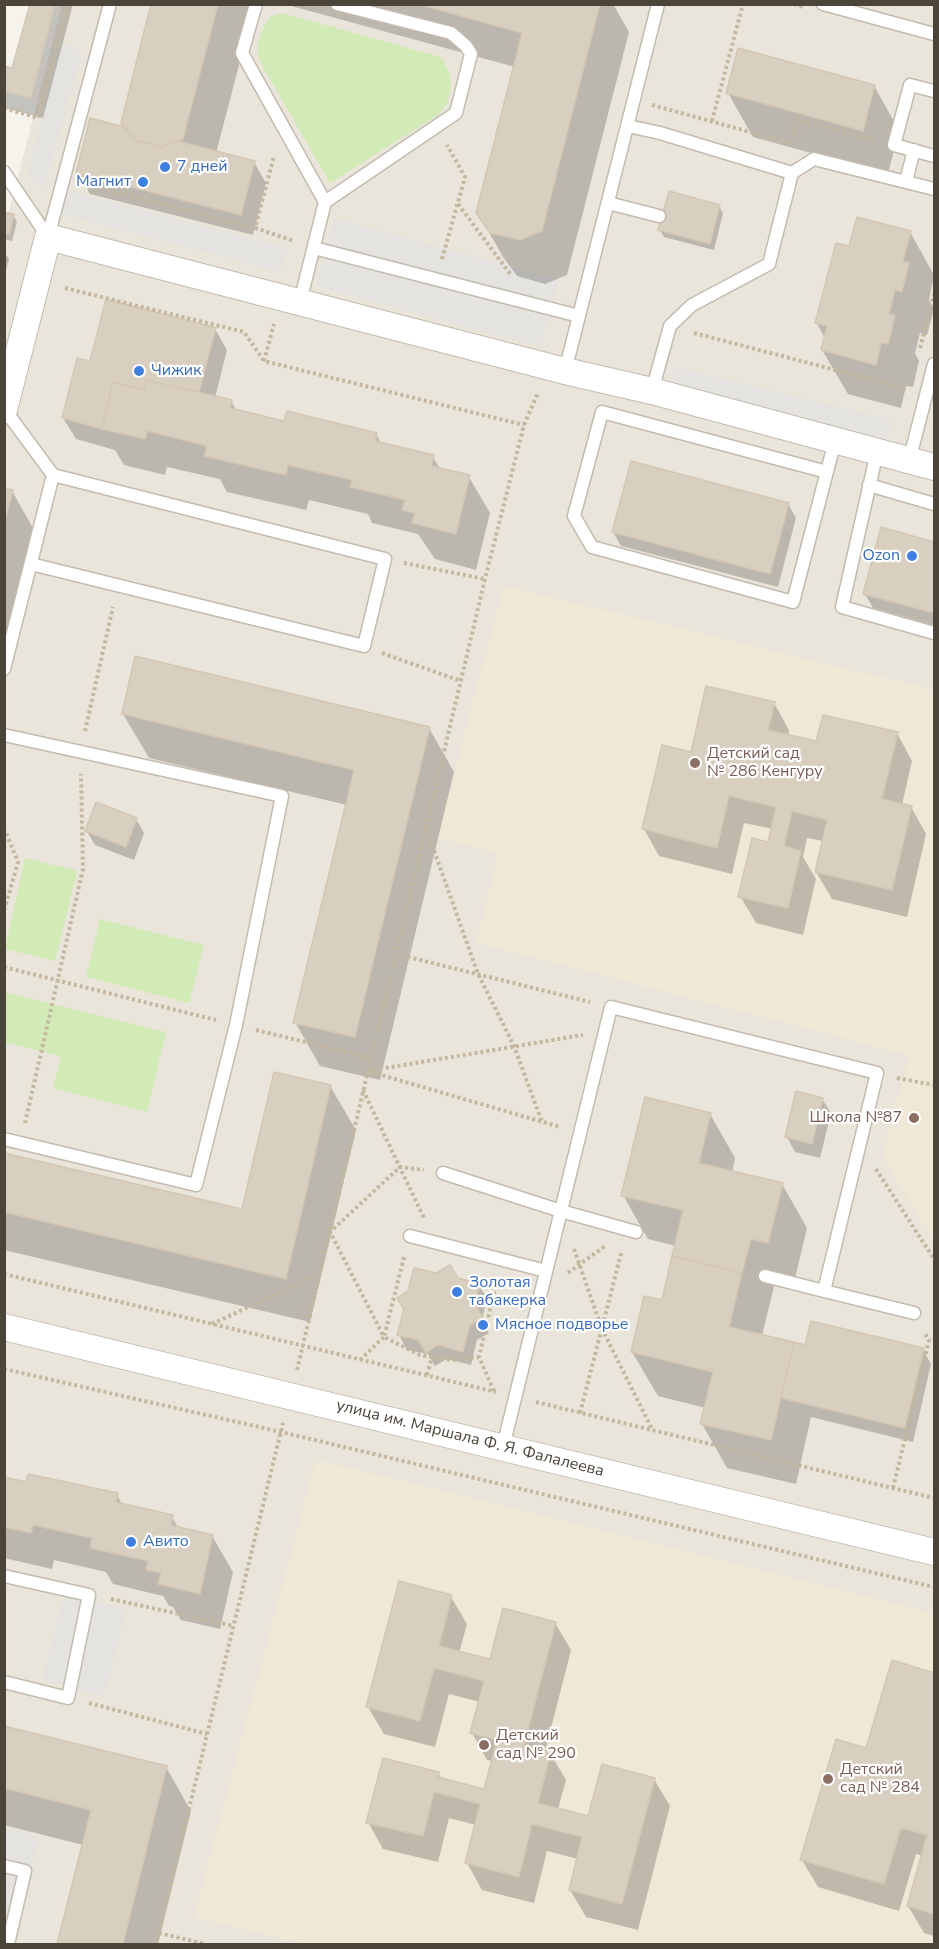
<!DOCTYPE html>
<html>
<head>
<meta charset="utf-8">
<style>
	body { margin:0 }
	#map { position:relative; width:939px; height:1949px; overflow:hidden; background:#f6f3ec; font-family:"Nunito Sans",sans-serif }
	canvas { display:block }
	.frame { position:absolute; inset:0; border:6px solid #4b4439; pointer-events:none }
</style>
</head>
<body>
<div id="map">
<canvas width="939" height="1949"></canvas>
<div class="frame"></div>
</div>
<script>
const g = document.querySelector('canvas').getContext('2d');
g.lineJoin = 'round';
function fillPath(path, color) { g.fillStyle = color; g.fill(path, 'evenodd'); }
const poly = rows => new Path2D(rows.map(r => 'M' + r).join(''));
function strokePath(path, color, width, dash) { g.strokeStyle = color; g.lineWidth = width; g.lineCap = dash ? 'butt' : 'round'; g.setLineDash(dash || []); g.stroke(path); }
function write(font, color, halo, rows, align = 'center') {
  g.font = font + ' "Nunito Sans",sans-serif'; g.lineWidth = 4.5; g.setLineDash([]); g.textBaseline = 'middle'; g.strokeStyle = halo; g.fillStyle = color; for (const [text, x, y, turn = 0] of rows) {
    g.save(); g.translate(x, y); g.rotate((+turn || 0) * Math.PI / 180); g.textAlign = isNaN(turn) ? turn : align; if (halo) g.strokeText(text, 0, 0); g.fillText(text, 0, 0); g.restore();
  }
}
fillPath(poly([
	[62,5,934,5,934,1944,5,1944,4,231]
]), '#eae5da');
fillPath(poly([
	[504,586,934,690,934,1241,883,1157,909,1055,476,942,499,854,437,837],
	[316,1460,934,1613,934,1944,307,1944,194,1917]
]), '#efe8d6');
fillPath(poly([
	[282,13,441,57,449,71,451,88,448,102,439,114,330,183,259,60,257,47,261,33,270,17],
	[25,858,77,871,55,961,5,949],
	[100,919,204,945,189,1003,86,977],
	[4,992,166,1032,147,1112,53,1088,61,1056,5,1042]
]), '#d2eab5');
fillPath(poly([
	[62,40,81,55,43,190,27,175],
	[63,189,287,248,281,272,57,213],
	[334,218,559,280,540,347,316,286],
	[675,367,893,420,887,442,669,389],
	[64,1594,126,1610,104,1696,42,1680],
	[5,1828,39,1837,15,1943,5,1940]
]), '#e5e3e0');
fillPath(poly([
	[32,4,73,4,43,118,4,108,4,67,14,70],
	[153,4,255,4,216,153,254,162,266,183,253,235,90,194,78,173,91,120,126,129],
	[284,4,613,4,629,32,567,275,545,284,517,276,503,257,478,213,515,67],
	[874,86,899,130,888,174,753,137,728,93],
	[719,206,723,213,714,250,664,237,660,230],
	[4,213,13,215,17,222,12,241,4,239],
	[910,232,934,275,929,300,934,309,927,335,920,333,915,353,919,361,913,387,906,386,901,408,848,394,822,350,825,338,816,322,850,248],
	[4,252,9,259,4,277],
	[215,329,227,350,215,398,231,401,237,411,285,423,376,435,382,444,433,457,440,469,469,477,490,513,476,570,435,559,418,534,372,523,368,514,309,500,306,510,227,492,220,479,167,467,165,475,124,465,115,450,76,439,63,418,91,363],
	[4,489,12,491,37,535,4,673],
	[788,504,796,518,778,587,621,546,613,532],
	[882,529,934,543,934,625,873,608,865,594],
	[774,703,789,730,788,736,818,743,897,733,912,761,902,805,911,807,926,834,907,917,832,899,816,872,823,841,807,838,803,857,816,879,803,935,756,923,740,896,769,844,773,829,744,823,732,874,659,856,644,829,692,753],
	[123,714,429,728,454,772,380,1080,320,1066,295,1022,347,805,149,758],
	[136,819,144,833,134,860,95,845,86,830],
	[330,1086,356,1130,310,1322,4,1250,4,1155,243,1211],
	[822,1099,831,1113,820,1158,795,1152,787,1137],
	[710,1114,735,1158,732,1173,782,1184,807,1228,793,1287,775,1282,762,1336,793,1343,796,1346,923,1350,931,1364,913,1442,811,1417,796,1484,727,1468,702,1424,706,1408,658,1396,632,1352,663,1302,676,1246,648,1239,623,1195],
	[457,1280,479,1285,487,1299,482,1320,489,1333,477,1340,471,1365,447,1359,435,1366,428,1354,407,1350,399,1335],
	[4,1478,28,1483,117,1495,123,1506,172,1517,179,1529,212,1536,233,1572,220,1629,181,1620,173,1607,169,1606,163,1596,113,1584,106,1572,54,1560,52,1569,4,1558],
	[451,1597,467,1624,459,1653,491,1661,555,1623,571,1650,545,1752,550,1753,566,1780,558,1809,589,1818,654,1779,670,1806,638,1930,586,1917,570,1890,578,1859,547,1851,534,1903,482,1890,467,1863,476,1825,449,1818,438,1862,383,1849,368,1822,438,1773,442,1779,485,1791,493,1761,487,1760,472,1733,480,1702,449,1694,435,1747,384,1734,368,1707],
	[893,1662,934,1674,934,1936,924,1933,908,1906,923,1856,916,1854,899,1911,818,1887,802,1860,867,1750],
	[4,1727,166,1767,191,1811,158,1944,58,1944,83,1845,4,1825]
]), '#0003');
const building = poly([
	[30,4,55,4,31,98,4,91,4,66,12,68,30,4],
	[151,4,218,4,183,139,161,147,135,140,121,123,151,4],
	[418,4,600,4,542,231,520,240,490,233,476,213,522,33,418,4],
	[738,48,875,85,863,131,726,93,738,48],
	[90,118,124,127,135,140,161,147,177,141,255,161,241,215,76,173,90,118],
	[669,191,720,205,710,244,658,230,669,191],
	[4,212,14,214,9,235,4,234,4,212],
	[857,217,911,231,903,261,909,263,902,292,895,290,889,314,895,316,888,344,881,343,876,365,821,350,827,326,815,323,836,243,849,246,857,217],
	[106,299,216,328,199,392,147,380,144,390,113,382,102,429,62,418,77,358,90,361,106,299],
	[147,380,232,400,230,408,284,421,287,411,377,433,375,441,434,455,431,466,470,475,456,534,412,523,415,513,402,510,405,500,350,487,352,480,288,465,286,475,204,456,207,446,147,431,145,439,102,429,113,382,144,390,147,380],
	[631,461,789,503,770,574,612,532,631,461],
	[4,488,13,490,4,525,4,488],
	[881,527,934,542,934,613,863,594,881,527],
	[135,656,430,727,355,1037,293,1023,354,770,122,714,135,656],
	[706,686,775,702,768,730,816,741,823,715,898,732,882,799,912,806,892,890,815,872,827,820,792,811,784,846,801,851,788,908,738,897,752,838,768,842,776,807,729,796,717,848,642,829,662,745,691,752,706,686],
	[96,802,137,818,126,847,85,831,96,802],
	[274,1072,331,1085,286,1279,4,1212,4,1153,242,1209,274,1072],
	[796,1091,823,1098,812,1144,785,1137,796,1091],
	[645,1097,711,1113,699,1163,783,1183,768,1243,751,1239,742,1273,672,1256,683,1210,621,1196,645,1097],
	[672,1256,742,1273,729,1327,794,1342,771,1440,700,1424,713,1372,631,1352,644,1296,662,1300,672,1256],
	[450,1265,458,1278,480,1284,475,1304,483,1318,470,1325,463,1352,438,1345,426,1353,418,1340,397,1335,404,1309,397,1298,408,1291,414,1268,436,1273,450,1265],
	[811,1321,924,1348,905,1428,781,1398,794,1342,805,1345,811,1321],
	[28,1474,118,1493,116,1502,173,1515,171,1525,213,1535,200,1594,158,1584,161,1573,146,1570,148,1561,90,1548,92,1538,33,1525,31,1533,4,1527,4,1477,26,1482,28,1474],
	[399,1581,452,1595,439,1646,490,1659,503,1608,556,1622,524,1745,551,1752,538,1803,588,1816,602,1764,655,1778,622,1904,569,1890,582,1837,532,1824,519,1877,465,1863,480,1804,434,1792,423,1836,366,1823,383,1758,439,1772,438,1777,484,1789,497,1740,470,1733,484,1681,434,1668,420,1721,366,1707,399,1581],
	[892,1660,934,1673,934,1914,907,1906,927,1835,901,1828,884,1884,800,1860,836,1739,866,1748,892,1660],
	[4,1726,167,1766,123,1944,57,1944,91,1810,4,1788,4,1726]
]);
fillPath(building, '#d8cfc1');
strokePath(building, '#d3c7b4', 1.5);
const service = poly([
	[256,4,242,53,325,202],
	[823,4,934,34],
	[934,91,910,85,894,145,934,156],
	[628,126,660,133,792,173],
	[4,172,48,237],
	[906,181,914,150],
	[608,203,659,216],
	[48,237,110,4],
	[314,248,579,316],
	[300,302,325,202,456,113,471,54,466,46,451,33,337,4],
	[565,371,658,4],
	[652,391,670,326,692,305,769,264,792,173,814,159,934,189],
	[5,410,53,475,385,559,364,646,31,564],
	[877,452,842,607,934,633],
	[909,461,934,364],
	[827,472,602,412,574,516,592,547,793,602,835,441],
	[869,485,934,504],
	[4,669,53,475],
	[4,735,282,796,236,1025,196,1185,4,1139],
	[443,1173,561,1211,636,1232],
	[410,1236,546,1271],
	[824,1291,914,1313],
	[503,1447,611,1007,877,1073,824,1291,765,1276],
	[4,1576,89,1595,68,1698,4,1682],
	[4,1866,25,1871,8,1944]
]);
const minor = poly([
	[4,410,48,237,565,371,652,391,934,467],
	[4,1327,934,1552]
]);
strokePath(service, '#c2bbae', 15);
strokePath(minor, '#c2bbae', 28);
strokePath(poly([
	[794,4,803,7],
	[652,105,790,143,796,119,874,140],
	[4,108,38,118,68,4],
	[712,121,743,4],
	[84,184,255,228,274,156],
	[458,204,511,275],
	[255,228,294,241],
	[442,259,465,177,447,145],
	[65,288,244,332,264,361,524,425],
	[694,333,908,389],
	[920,348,934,294],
	[264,361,274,324],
	[404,563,485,579],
	[382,653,461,681],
	[85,731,113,607],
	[4,828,18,862,4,911],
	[426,828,478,974,514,1046,542,1122],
	[396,954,590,1002],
	[4,967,216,1020],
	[256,1030,371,1058],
	[368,1071,583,1035],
	[371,1072,560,1127],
	[897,1078,934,1085],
	[363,1090,424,1218],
	[25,1123,83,869,81,774],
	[876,1169,934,1259],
	[574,1249,602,1329,652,1429],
	[404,1257,384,1337,420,1355,452,1360,479,1357],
	[568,1273,605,1246],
	[4,1274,496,1392],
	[212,1324,319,1274],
	[360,1360,384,1337,330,1232,400,1167,424,1170],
	[4,1369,281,1432,934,1587],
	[297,1370,485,579,524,425,538,393],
	[427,1375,432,1357],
	[494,1391,479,1357,497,1280],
	[536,1402,934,1498],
	[580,1413,622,1250],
	[893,1488,929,1340,924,1332],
	[111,1599,234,1626],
	[89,1703,207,1734],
	[159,1933,205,1944],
	[156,1944,283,1423]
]), '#c4b79f', 4, [3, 3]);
strokePath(service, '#fff', 12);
strokePath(minor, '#fff', 26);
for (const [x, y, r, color] of [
	[165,167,6,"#3f7fe0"],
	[143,182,6,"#3f7fe0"],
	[139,371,6,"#3f7fe0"],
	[912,556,6,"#3f7fe0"],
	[695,763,6,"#8d6e63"],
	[914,1118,6,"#8d6e63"],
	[457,1292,6,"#3f7fe0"],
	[483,1325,6,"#3f7fe0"],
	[131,1542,6,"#3f7fe0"],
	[484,1745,6,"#8d6e63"],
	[828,1779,6,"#8d6e63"]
]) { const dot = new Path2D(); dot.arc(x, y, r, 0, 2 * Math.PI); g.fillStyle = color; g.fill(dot); strokePath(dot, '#fff', 2); }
write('16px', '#366cbe', '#fff', [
	["7 дней",177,167],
	["Магнит",131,182,"right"],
	["Чижик",151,371],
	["Ozon",900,556,"right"],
	["Золотая",469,1283],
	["табакерка",469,1301],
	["Мясное подворье",495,1325],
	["Авито",143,1542]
], 'left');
write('16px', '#785e54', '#fff', [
	["Детский сад",707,754],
	["№ 286 Кенгуру",707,772],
	["Школа №87",902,1118,"right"],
	["Детский",496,1736],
	["сад № 290",496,1754],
	["Детский",840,1770],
	["сад № 284",840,1788]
], 'left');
write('16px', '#4b4439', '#fff', [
	["улица им. Маршала Ф. Я. Фалалеева",470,1439,14]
]);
</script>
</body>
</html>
